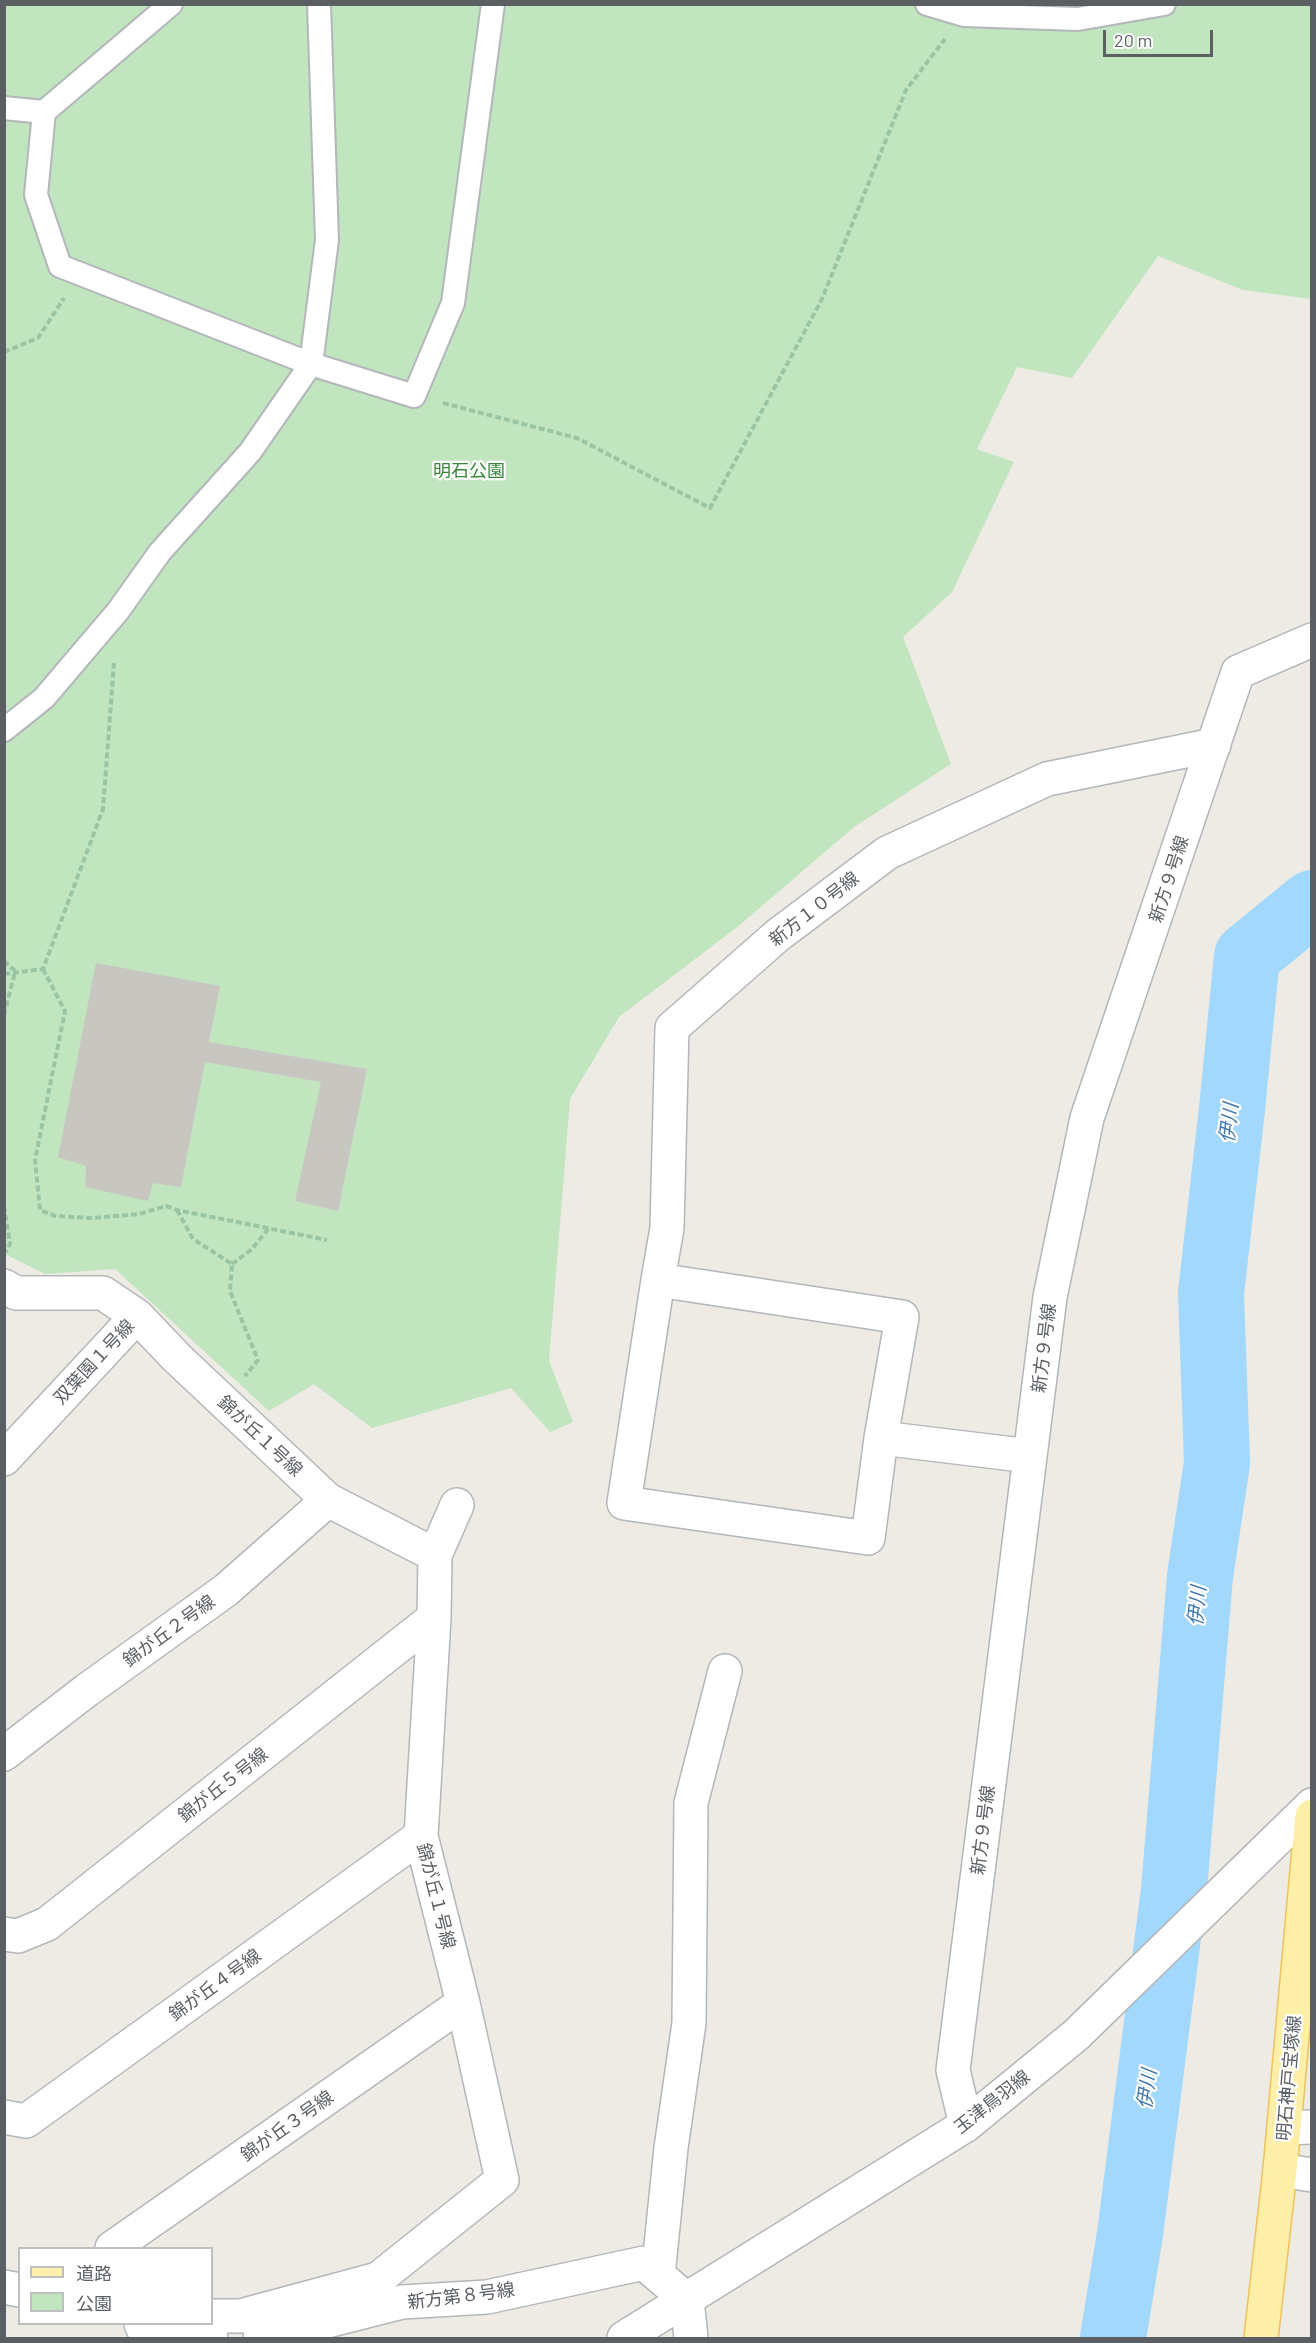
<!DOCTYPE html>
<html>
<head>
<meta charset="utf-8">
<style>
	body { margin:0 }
	#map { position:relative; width:1316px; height:2343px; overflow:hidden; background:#edebe3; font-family:Barlow,"Noto Sans JP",sans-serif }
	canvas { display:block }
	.frame { position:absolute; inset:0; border:6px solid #5b5f63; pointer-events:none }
	.legend { position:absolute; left:18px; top:2247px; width:195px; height:78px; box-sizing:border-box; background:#fff; border:2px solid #bdbfc1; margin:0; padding:8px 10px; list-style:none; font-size:18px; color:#5b5f63 }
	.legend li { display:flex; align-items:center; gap:12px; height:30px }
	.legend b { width:30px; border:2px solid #bdbfc1 }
	.scale { position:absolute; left:1103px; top:30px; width:110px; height:27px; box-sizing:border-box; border:3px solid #5b5f63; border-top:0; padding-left:8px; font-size:18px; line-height:21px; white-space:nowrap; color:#5b5f63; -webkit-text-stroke:4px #fff; paint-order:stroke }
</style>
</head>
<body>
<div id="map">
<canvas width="1316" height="2343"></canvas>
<div class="frame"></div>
<ul class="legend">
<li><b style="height:8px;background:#fdeea8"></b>道路</li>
<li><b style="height:16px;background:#c0e5bf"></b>公園</li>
</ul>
<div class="scale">20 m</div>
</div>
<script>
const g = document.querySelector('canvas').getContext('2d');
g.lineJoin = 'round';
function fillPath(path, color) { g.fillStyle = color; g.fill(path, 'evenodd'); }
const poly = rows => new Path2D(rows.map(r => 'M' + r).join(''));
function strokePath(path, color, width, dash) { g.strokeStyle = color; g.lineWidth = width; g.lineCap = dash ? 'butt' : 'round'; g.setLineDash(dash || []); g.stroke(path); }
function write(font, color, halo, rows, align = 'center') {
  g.font = font + ' Barlow,"Noto Sans JP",sans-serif'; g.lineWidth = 4.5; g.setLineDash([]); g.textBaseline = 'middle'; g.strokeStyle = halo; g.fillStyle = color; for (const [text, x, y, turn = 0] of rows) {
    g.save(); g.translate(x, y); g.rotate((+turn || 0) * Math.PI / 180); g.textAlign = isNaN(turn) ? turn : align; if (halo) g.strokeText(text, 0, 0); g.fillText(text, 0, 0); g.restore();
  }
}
fillPath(poly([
	[5,5,1311,5,1311,299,1243,290,1158,256,1072,378,1017,367,977,449,1014,462,952,592,903,637,951,764,854,827,741,924,619,1017,570,1099,549,1361,573,1422,550,1432,511,1388,372,1428,314,1384,269,1411,115,1269,45,1274,5,1254]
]), '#c0e5bf');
strokePath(poly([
	[1113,2338,1130,2234,1174,1890,1200,1576,1217,1463,1211,1293,1232,1109,1247,956,1312,903]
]), '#a3d8fd', 66);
fillPath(poly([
	[96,963,220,986,209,1042,367,1069,338,1211,295,1201,321,1082,205,1062,181,1187,153,1183,148,1201,85,1187,86,1166,58,1157]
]), '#c8c6c0');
const service = poly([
	[927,4,964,15,1078,19,1164,4],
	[4,108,44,112,171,4],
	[44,112,36,195,60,266,311,364,327,240,319,4],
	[4,730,44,698,118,611,160,552,250,452,311,364,414,396,453,303,493,4]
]);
const minor = poly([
	[658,1280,902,1317,881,1438,868,1538,624,1503,658,1280,667,1228,672,1028,778,935,887,853,1047,779,1214,745],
	[4,1286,16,1293,103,1293,137,1316,4,1459],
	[137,1316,177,1358,328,1500,435,1555,434,1618,421,1836,463,2003,502,2180,378,2279,241,2316,212,2316],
	[881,1438,1030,1456],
	[435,1555,457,1505],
	[4,1754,87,1690,226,1590,328,1500],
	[4,1934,18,1936,47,1924,434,1618],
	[4,2117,26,2121,421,1836],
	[966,2125,953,2070,1050,1297,1087,1118,1238,672,1312,640],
	[1284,2128,1312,2127],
	[1280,2170,1312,2175],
	[112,2248,463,2003],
	[658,2275,671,2148,689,2023,691,1803,725,1671],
	[4,2287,20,2290],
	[141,2324,145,2332,211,2338],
	[260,2338,402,2302,487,2297,644,2263,687,2300,691,2338]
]);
const tertiary = poly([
	[624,2338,966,2125,1076,2035,1312,1805]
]);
const primary = poly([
	[1261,2338,1280,2170,1312,1816]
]);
strokePath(service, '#b3b6ba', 26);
strokePath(minor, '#b3b6ba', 36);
strokePath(tertiary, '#b3b6ba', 36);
strokePath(primary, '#eec25b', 36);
strokePath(poly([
	[4,352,38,338,64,298],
	[443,403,577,438,710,508,822,299,906,90,945,39],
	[4,961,15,971],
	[43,969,65,1011,35,1160,40,1210,55,1216,91,1218,139,1214,166,1206,177,1210,327,1240],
	[4,974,43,969,103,809,114,663],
	[4,1015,15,972],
	[4,1206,10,1244,6,1252],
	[177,1210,193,1239,232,1264,230,1291,258,1360,245,1376],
	[232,1264,252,1249,269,1228]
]), '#99c5a4', 4, [6, 3]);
strokePath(service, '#fff', 22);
strokePath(minor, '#fff', 33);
strokePath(tertiary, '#fff', 33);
strokePath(primary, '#fdeea8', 33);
write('18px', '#378639', '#fff', [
	["明石公園",469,471]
]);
write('18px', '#5b5f63', '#fff', [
	["新方９号線",1169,879,-72],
	["新方１０号線",814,909,-38],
	["新方９号線",1044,1348,-83],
	["双葉園１号線",94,1362,-47],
	["錦が丘１号線",260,1436,43],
	["錦が丘２号線",169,1631,-36],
	["錦が丘５号線",223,1785,-38],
	["新方９号線",983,1830,-83],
	["錦が丘１号線",436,1896,76],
	["錦が丘４号線",215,1985,-36],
	["明石神戸宝塚線",1289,2078,-85],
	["玉津鳥羽線",992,2102,-38],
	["錦が丘３号線",287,2126,-35],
	["新方第８号線",461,2296,-7]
]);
write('italic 20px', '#4178ae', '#fff', [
	["伊川",1229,1123,-84],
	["伊川",1197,1606,-85],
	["伊川",1147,2089,-82]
]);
</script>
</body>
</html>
